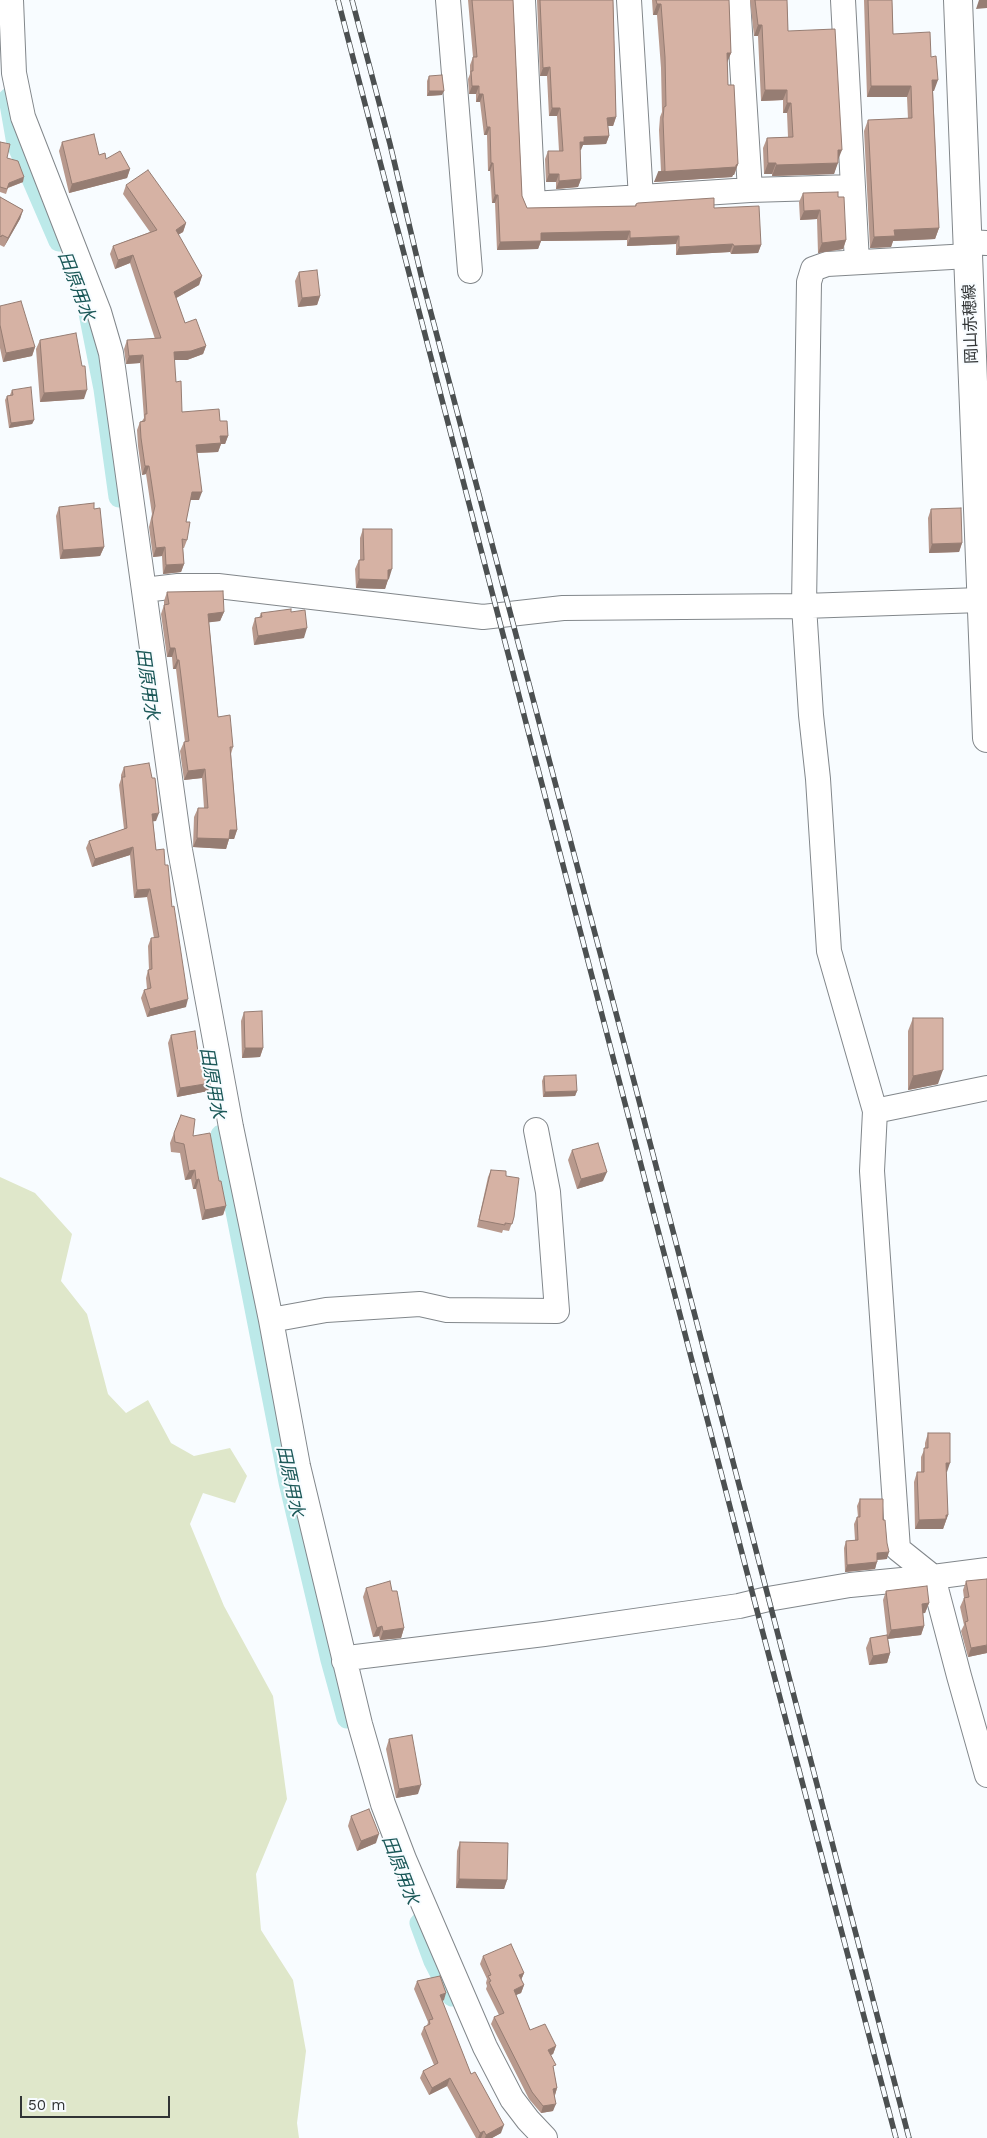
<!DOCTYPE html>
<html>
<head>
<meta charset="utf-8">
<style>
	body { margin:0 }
	#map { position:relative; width:987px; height:2138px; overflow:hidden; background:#f8fcff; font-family:"Work Sans",sans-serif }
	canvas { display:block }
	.scale { position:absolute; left:20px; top:2096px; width:150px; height:22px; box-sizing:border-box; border:2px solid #313435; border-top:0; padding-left:6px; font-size:15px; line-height:18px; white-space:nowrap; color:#313435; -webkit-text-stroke:4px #f8fcff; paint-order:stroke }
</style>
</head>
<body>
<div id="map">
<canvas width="987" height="2138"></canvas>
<div class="scale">50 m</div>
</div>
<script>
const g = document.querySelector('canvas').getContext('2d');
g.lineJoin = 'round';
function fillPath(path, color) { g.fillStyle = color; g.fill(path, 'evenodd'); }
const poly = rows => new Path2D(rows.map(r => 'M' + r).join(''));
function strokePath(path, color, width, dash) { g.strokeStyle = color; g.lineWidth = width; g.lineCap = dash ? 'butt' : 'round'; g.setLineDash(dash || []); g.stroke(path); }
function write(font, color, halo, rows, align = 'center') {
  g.font = font + ' "Work Sans","Noto Sans JP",sans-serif'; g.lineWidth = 4; g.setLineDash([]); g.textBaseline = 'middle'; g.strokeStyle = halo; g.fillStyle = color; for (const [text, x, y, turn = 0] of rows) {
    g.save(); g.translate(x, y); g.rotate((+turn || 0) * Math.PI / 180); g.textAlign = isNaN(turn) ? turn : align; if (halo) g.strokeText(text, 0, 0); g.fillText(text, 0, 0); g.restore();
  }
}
fillPath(poly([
	[0,1177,35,1193,72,1234,61,1281,87,1314,108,1394,126,1413,148,1400,171,1443,194,1456,230,1448,247,1476,235,1503,203,1493,190,1524,224,1606,273,1696,287,1799,256,1874,261,1930,293,1980,306,2051,297,2123,299,2138,0,2138]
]), '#dfe7ca');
strokePath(poly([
	[9,98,17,144,59,241],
	[88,308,104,389,119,497],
	[221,1135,289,1482,331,1660,347,1718],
	[420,1923,434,1961,452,1996]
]), '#bce9e9', 21);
const street = poly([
	[11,0,14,73,23,117,99,312,111,353,180,850,231,1127,271,1320,298,1466,360,1724,383,1804,404,1859,485,2047,512,2099,528,2120,545,2138],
	[448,0,470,271],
	[523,0,533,204,750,190,853,187,843,0],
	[629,0,641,198],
	[738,0,750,190],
	[853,187,857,262],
	[968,242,987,243],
	[969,256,827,264,813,269,809,282,804,606,811,715,818,779,829,951,875,1111,872,1171,898,1549,933,1577,959,1676,987,1775],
	[144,590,178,586,218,586,483,617,563,608,804,606,981,600],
	[875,1111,987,1088],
	[271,1320,326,1310,420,1304,447,1310,557,1311,548,1192,536,1130],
	[344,1661,356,1657,544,1634,739,1606,768,1599,850,1585,933,1577,987,1570]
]);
const primary = poly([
	[958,0,987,738]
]);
strokePath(street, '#82878b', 26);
strokePath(primary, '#82878b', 30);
strokePath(street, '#fff', 24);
strokePath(primary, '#fff', 28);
const rail = poly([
	[338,0,755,1603,896,2138],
	[352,0,390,144,422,279,630,1066,909,2138]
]);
strokePath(rail, '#4c5051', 5.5);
strokePath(rail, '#f8fcff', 4, [11]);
fillPath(poly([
	[468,0,513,0,522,196,527,208,635,206,636,204,714,208,761,245,758,253,731,254,730,252,676,255,676,244,627,246,627,240,541,241,538,249,497,250,495,203,492,203,490,171,488,171,487,135,484,135,480,102,476,102,476,94,469,94,468,79,470,74,470,65,473,57],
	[537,0,613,0,616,117,613,126,608,126,609,136,606,144,583,145,580,150,581,179,578,187,556,189,556,182,546,182,545,159,548,151,559,151,557,116,549,116,547,76,540,76],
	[652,0,729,0,731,53,727,62,728,85,738,164,734,175,733,175,732,177,654,182,661,171,659,130,660,117,662,112,661,68,657,15,653,15],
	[750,0,787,0,788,31,838,160,834,174,772,176,772,174,764,174,763,148,767,138,788,137,787,113,783,113,783,100,761,101,758,36,754,36],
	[864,0,892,0,893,34,934,91,933,91,939,228,935,239,893,241,891,247,870,248,864,131,868,120,908,119,907,97,867,97],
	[429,76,442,95,427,96,427,81],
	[0,142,7,158,23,182,8,188,6,194,0,192],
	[62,142,99,155,106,159,130,169,127,178,69,193,59,151],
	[126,185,186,223,183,232,178,235,202,276,199,285,176,298,185,323,206,346,203,354,187,360,174,360,176,382,182,412,220,421,228,436,225,444,221,444,218,452,197,453,199,500,190,500,186,522,187,540,184,548,183,548,184,564,181,572,163,574,162,556,153,557,149,527,152,514,146,474,142,475,138,446,137,430,140,422,142,421,144,418,140,363,126,364,124,349,127,340,155,339,130,263,115,269,110,254,113,246,150,232,123,194],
	[803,193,838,197,846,240,843,249,818,253,817,219,800,220,799,202],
	[0,197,23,210,20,219,4,247,0,245],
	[299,272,320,296,317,305,298,307,295,281],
	[0,306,35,347,32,356,3,362,0,348],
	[40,340,84,399,40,402,36,349],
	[12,390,34,420,32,424,9,428,5,400,7,396,10,395],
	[59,507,94,509,104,547,100,556,60,559,56,516],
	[931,509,962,543,959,552,929,553,928,518],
	[363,529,389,579,388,579,385,589,356,588,355,569,359,560,360,560,360,538],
	[167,592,224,612,220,621,209,622,218,717,233,747,231,754,237,830,234,839,229,839,226,849,193,847,194,817,198,808,204,808,202,778,184,780,180,751,184,742,185,742,176,669,173,669,172,657,167,657,161,614,164,605,164,601],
	[291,612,304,638,254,645,252,628,255,618,259,618,261,613],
	[124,767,156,821,153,821,156,850,165,865,172,907,186,1007,147,1017,141,998,144,990,147,989,146,978,148,970,149,970,148,946,151,938,154,938,147,897,134,898,130,855,92,867,86,848,89,841,124,829,119,785,121,779,121,775],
	[244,1012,263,1048,260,1057,242,1058,241,1021],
	[913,1018,938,1084,908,1090,908,1031],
	[171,1035,198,1052,211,1083,208,1091,177,1097,168,1043],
	[544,1076,577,1091,575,1096,543,1097,542,1081],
	[181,1115,219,1181,226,1206,223,1215,202,1220,196,1189,193,1189,191,1179,185,1180,180,1153,171,1152,170,1143],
	[572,1150,603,1181,577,1189,568,1160],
	[491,1170,506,1176,514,1217,509,1231,503,1230,502,1233,477,1227,488,1177],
	[928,1433,947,1472,946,1472,948,1515,943,1529,915,1529,914,1482,917,1472,921,1472,921,1457,925,1448,925,1443],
	[860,1499,883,1520,887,1559,877,1560,875,1569,845,1572,844,1548,846,1541,855,1540,854,1524,857,1517,858,1517,857,1506],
	[966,1581,987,1653,968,1657,961,1631,964,1625,960,1607,964,1598,963,1590],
	[366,1588,404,1628,401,1638,380,1640,379,1636,373,1637,363,1597],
	[886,1591,929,1603,925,1613,923,1613,924,1626,921,1635,888,1639,890,1653,887,1663,869,1665,866,1648,870,1638,887,1635,883,1600],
	[389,1739,418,1794,396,1798,386,1749],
	[351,1816,376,1843,357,1851,348,1826],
	[460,1842,507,1880,504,1889,456,1888,457,1851],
	[483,1956,524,1973,521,1980,524,1985,521,1993,516,1995,530,2030,556,2046,553,2054,551,2055,557,2088,555,2095,553,2111,541,2113,529,2099,491,2024,494,2017,499,2015,486,1989,487,1986,486,1983,487,1979,480,1964],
	[417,1981,444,2000,442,2001,471,2074,501,2133,492,2138,476,2138,447,2086,429,2095,420,2078,423,2071,434,2065,421,2034,424,2027,427,2026,428,2022,414,1989]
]), '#b8998d');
fillPath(poly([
	[979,0,987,0,987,8,976,9],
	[657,4,661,4,657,15,653,15],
	[758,25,762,25,758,36,754,36],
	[727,53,731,53,727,63],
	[550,67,547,76,540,76,543,68],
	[932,80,938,80,934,91,928,91],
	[472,86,479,86,476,94,469,94],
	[871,86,911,86,907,97,867,97],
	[765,90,787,90,783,100,761,101],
	[429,91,444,91,442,95,427,96],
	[479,94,483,94,480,102,476,102],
	[787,103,791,103,787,113,783,113],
	[552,108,560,108,557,116,549,116],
	[616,117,613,126,605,126,607,118],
	[487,127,490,127,487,135,484,135],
	[609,136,606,144,583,145,581,150,577,150,580,142,584,137],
	[838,150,842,150,838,160],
	[491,163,493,163,490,171,488,171],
	[768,163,776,163,772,174,764,174],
	[838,163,834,174,772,176,776,165],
	[738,164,734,175,733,175,732,177,654,182,658,172],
	[130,169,127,178,69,193,72,184],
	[549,174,559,174,556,182,546,182],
	[24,177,23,182,7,188,9,183],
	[581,179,578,187,556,189,559,181],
	[495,195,498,195,495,203,492,203],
	[23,210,20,219,4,247,8,238],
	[820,210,817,219,800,220,804,211],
	[186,223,183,232,172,238,176,230],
	[939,228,935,239,893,241,891,247,870,248,874,237,894,230],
	[630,231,627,240,538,241,541,233],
	[679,236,676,244,627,246,630,238],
	[846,240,843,249,818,253,822,243],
	[541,241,538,249,497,250,500,242],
	[733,244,730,252,676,255,679,247],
	[761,245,758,253,731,254,734,246],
	[133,255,130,263,115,269,118,260],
	[202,276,199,285,171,301,174,292],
	[320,296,317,305,298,307,302,298],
	[206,346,203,354,187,360,171,360,174,352],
	[35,347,32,356,3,362,6,353],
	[143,355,140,363,126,364,129,356],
	[87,390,84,399,40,402,44,393],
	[34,420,32,424,9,428,11,423],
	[220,436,228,436,225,444,221,444,218,452,193,453,196,445],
	[145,466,149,466,146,474,142,475],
	[192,492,202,492,199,500,189,500],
	[962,543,959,552,929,553,932,544],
	[104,547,100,556,60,559,63,550],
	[165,547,162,556,153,557,156,548],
	[184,564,181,572,163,574,166,565],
	[392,569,389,579,385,579,388,570],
	[359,579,388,580,385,589,356,588],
	[224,612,220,621,204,623,208,614],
	[307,628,304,638,254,645,258,636],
	[170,648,175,648,172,657,167,657],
	[177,660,179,660,176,669,173,669],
	[205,769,202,778,184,780,188,771],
	[159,813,156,821,149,822,152,814],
	[230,830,237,830,234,839,229,839,226,849,193,847,197,838],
	[133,847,130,855,92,867,95,859],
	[150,889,147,897,134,898,137,890],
	[188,999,186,1007,147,1017,150,1009],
	[245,1048,263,1048,260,1057,242,1058],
	[943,1070,938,1084,908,1090,913,1076],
	[211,1083,208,1091,177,1097,180,1088],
	[577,1091,575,1096,543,1097,545,1092],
	[195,1170,191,1179,185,1180,189,1171],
	[607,1172,603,1181,577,1189,581,1179],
	[199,1179,196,1189,193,1189,196,1180],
	[226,1206,223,1215,202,1220,205,1210],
	[946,1463,950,1463,947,1472,943,1472],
	[946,1515,948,1515,943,1529,915,1529,919,1520],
	[889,1552,887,1559,874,1560,877,1553],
	[877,1562,875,1569,845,1572,847,1565],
	[929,1603,925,1613,918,1614,922,1604],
	[382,1626,379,1636,373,1637,377,1628],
	[924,1626,921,1635,887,1639,891,1630],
	[404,1628,401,1638,380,1640,383,1631],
	[987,1645,987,1653,968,1657,971,1648],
	[890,1653,887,1663,869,1665,873,1656],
	[421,1785,418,1794,396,1798,399,1789],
	[379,1834,376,1843,357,1851,361,1841],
	[459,1879,507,1880,504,1889,456,1888],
	[524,1973,521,1980,519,1975],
	[524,1985,521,1993,511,1997,514,1990],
	[446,1993,444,2000,437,2003,440,1995],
	[556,2046,553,2054,546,2057,548,2050],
	[450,2078,447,2086,429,2095,432,2088],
	[557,2088,555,2095,553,2089],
	[556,2104,553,2111,541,2113,543,2106],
	[504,2125,501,2133,492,2138,485,2138,486,2135],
	[484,2131,481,2138,478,2138,480,2133]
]), '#967d73');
const building = poly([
	[472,0,513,0,522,196,527,208,636,206,636,204,638,203,714,198,714,208,759,206,761,245,734,246,733,244,679,247,679,236,630,238,630,231,541,233,541,241,500,242,498,195,495,195,493,163,491,163,490,127,487,127,483,94,479,94,479,86,472,86,471,71,473,71,473,57,477,57,472,0],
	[540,0,613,0,616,117,607,118,609,136,584,137,584,142,580,142,581,179,559,181,559,174,549,174,548,151,563,151,560,108,552,108,550,67,543,68,540,0],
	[656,0,729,0,731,53,727,53,728,85,734,85,738,164,736,165,736,167,658,172,665,171,663,119,664,107,666,106,665,57,661,4,657,4,656,0],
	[755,0,787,0,788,31,835,29,842,150,838,150,838,163,776,165,776,163,768,163,767,138,793,137,791,103,787,103,787,90,765,90,762,25,758,25,755,0],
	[868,0,892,0,893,34,930,32,931,57,936,56,938,80,932,80,939,228,894,230,895,236,874,237,868,120,912,118,911,86,871,86,868,0],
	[442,75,444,91,429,91,429,76,442,75],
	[94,134,99,155,105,153,106,159,120,151,130,169,72,184,62,142,94,134],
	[0,142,10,144,7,158,18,161,24,177,9,183,7,189,0,187,0,142],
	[148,170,186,223,176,230,202,276,174,292,185,323,196,319,206,346,191,351,174,352,176,382,181,381,182,412,219,409,220,421,227,421,228,436,220,436,221,443,196,445,202,492,192,492,186,522,190,522,187,540,182,539,184,564,166,565,165,547,156,548,152,519,155,506,149,466,145,466,141,438,140,422,145,421,145,414,147,414,143,355,129,356,127,340,161,338,133,255,118,260,113,246,157,230,126,185,148,170],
	[838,192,838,197,844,197,846,240,822,243,820,210,804,211,803,193,838,192],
	[0,197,23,210,8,238,2,235,1,237,0,236,0,197],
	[317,270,320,296,302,298,299,272,317,270],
	[21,301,35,347,6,353,0,325,0,306,21,301],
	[76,333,82,366,85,366,87,390,44,393,40,340,76,333],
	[31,387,34,420,11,423,7,396,13,395,12,390,31,387],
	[94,503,94,509,100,508,104,547,63,550,59,507,94,503],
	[961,508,962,543,932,544,931,509,961,508],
	[363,529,392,529,392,569,388,570,388,580,359,579,359,560,364,560,363,529],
	[223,591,224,612,208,614,218,717,230,715,233,747,230,747,237,830,230,830,229,839,197,838,198,808,208,808,205,769,188,771,184,742,189,741,179,660,177,660,175,648,170,648,164,605,169,604,167,592,223,591],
	[291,609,291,612,305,610,307,628,258,636,255,618,262,617,261,613,291,609],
	[149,763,152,778,155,778,159,813,152,814,156,850,164,849,165,865,168,865,172,907,174,906,188,999,150,1009,144,990,151,988,148,970,152,969,151,938,159,937,150,889,137,890,133,847,95,859,89,841,127,828,122,777,125,777,124,767,149,763],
	[262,1011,263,1048,245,1048,244,1012,262,1011],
	[913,1018,943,1018,943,1070,913,1076,913,1018],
	[195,1031,198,1052,205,1051,211,1083,180,1088,171,1035,195,1031],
	[576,1075,577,1091,545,1092,544,1076,576,1075],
	[181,1115,195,1119,193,1136,210,1133,219,1181,221,1181,226,1206,205,1210,199,1179,196,1180,195,1170,189,1171,184,1144,175,1142,174,1133,181,1115],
	[598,1143,607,1172,581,1179,572,1150,598,1143],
	[491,1170,506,1171,506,1176,519,1178,514,1217,512,1224,505,1223,505,1225,479,1220,491,1170],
	[928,1433,950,1433,950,1463,946,1463,948,1515,946,1515,946,1519,919,1520,917,1472,924,1472,924,1448,928,1448,928,1433],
	[860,1499,883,1499,883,1520,885,1520,887,1543,889,1552,877,1553,877,1562,847,1565,846,1541,858,1540,857,1517,860,1517,860,1499],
	[987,1579,987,1645,971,1648,965,1622,968,1621,964,1598,969,1597,966,1581,987,1579],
	[390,1581,392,1591,397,1591,404,1628,383,1631,382,1626,377,1628,366,1588,390,1581],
	[927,1586,929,1603,922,1604,924,1626,891,1630,886,1591,927,1586],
	[887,1635,890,1653,873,1656,870,1638,887,1635],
	[412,1735,421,1785,399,1789,389,1739,412,1735],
	[369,1809,379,1834,361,1841,351,1816,369,1809],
	[460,1842,508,1843,507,1880,459,1879,460,1842],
	[511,1944,524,1973,519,1975,524,1985,514,1990,530,2030,545,2024,556,2046,548,2050,556,2065,553,2066,557,2088,553,2089,556,2104,543,2106,532,2092,494,2017,504,2013,489,1982,491,1981,488,1976,491,1975,483,1956,511,1944],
	[440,1976,446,1993,440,1995,471,2074,475,2072,504,2125,486,2135,484,2131,480,2133,450,2078,432,2088,423,2071,438,2063,424,2027,430,2024,429,2020,433,2019,417,1981,440,1976]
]);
fillPath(building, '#d6b2a4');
strokePath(building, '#967d73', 1);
write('16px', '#313435', '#f8fcff', [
	["岡山赤穂線",971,324,-92]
]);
write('italic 18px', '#1b5858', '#f8fcff', [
	["田原用水",76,286,69],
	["田原用水",147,684,82],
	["田原用水",212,1083,80],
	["田原用水",290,1481,78],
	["田原用水",400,1870,69]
]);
</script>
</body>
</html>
